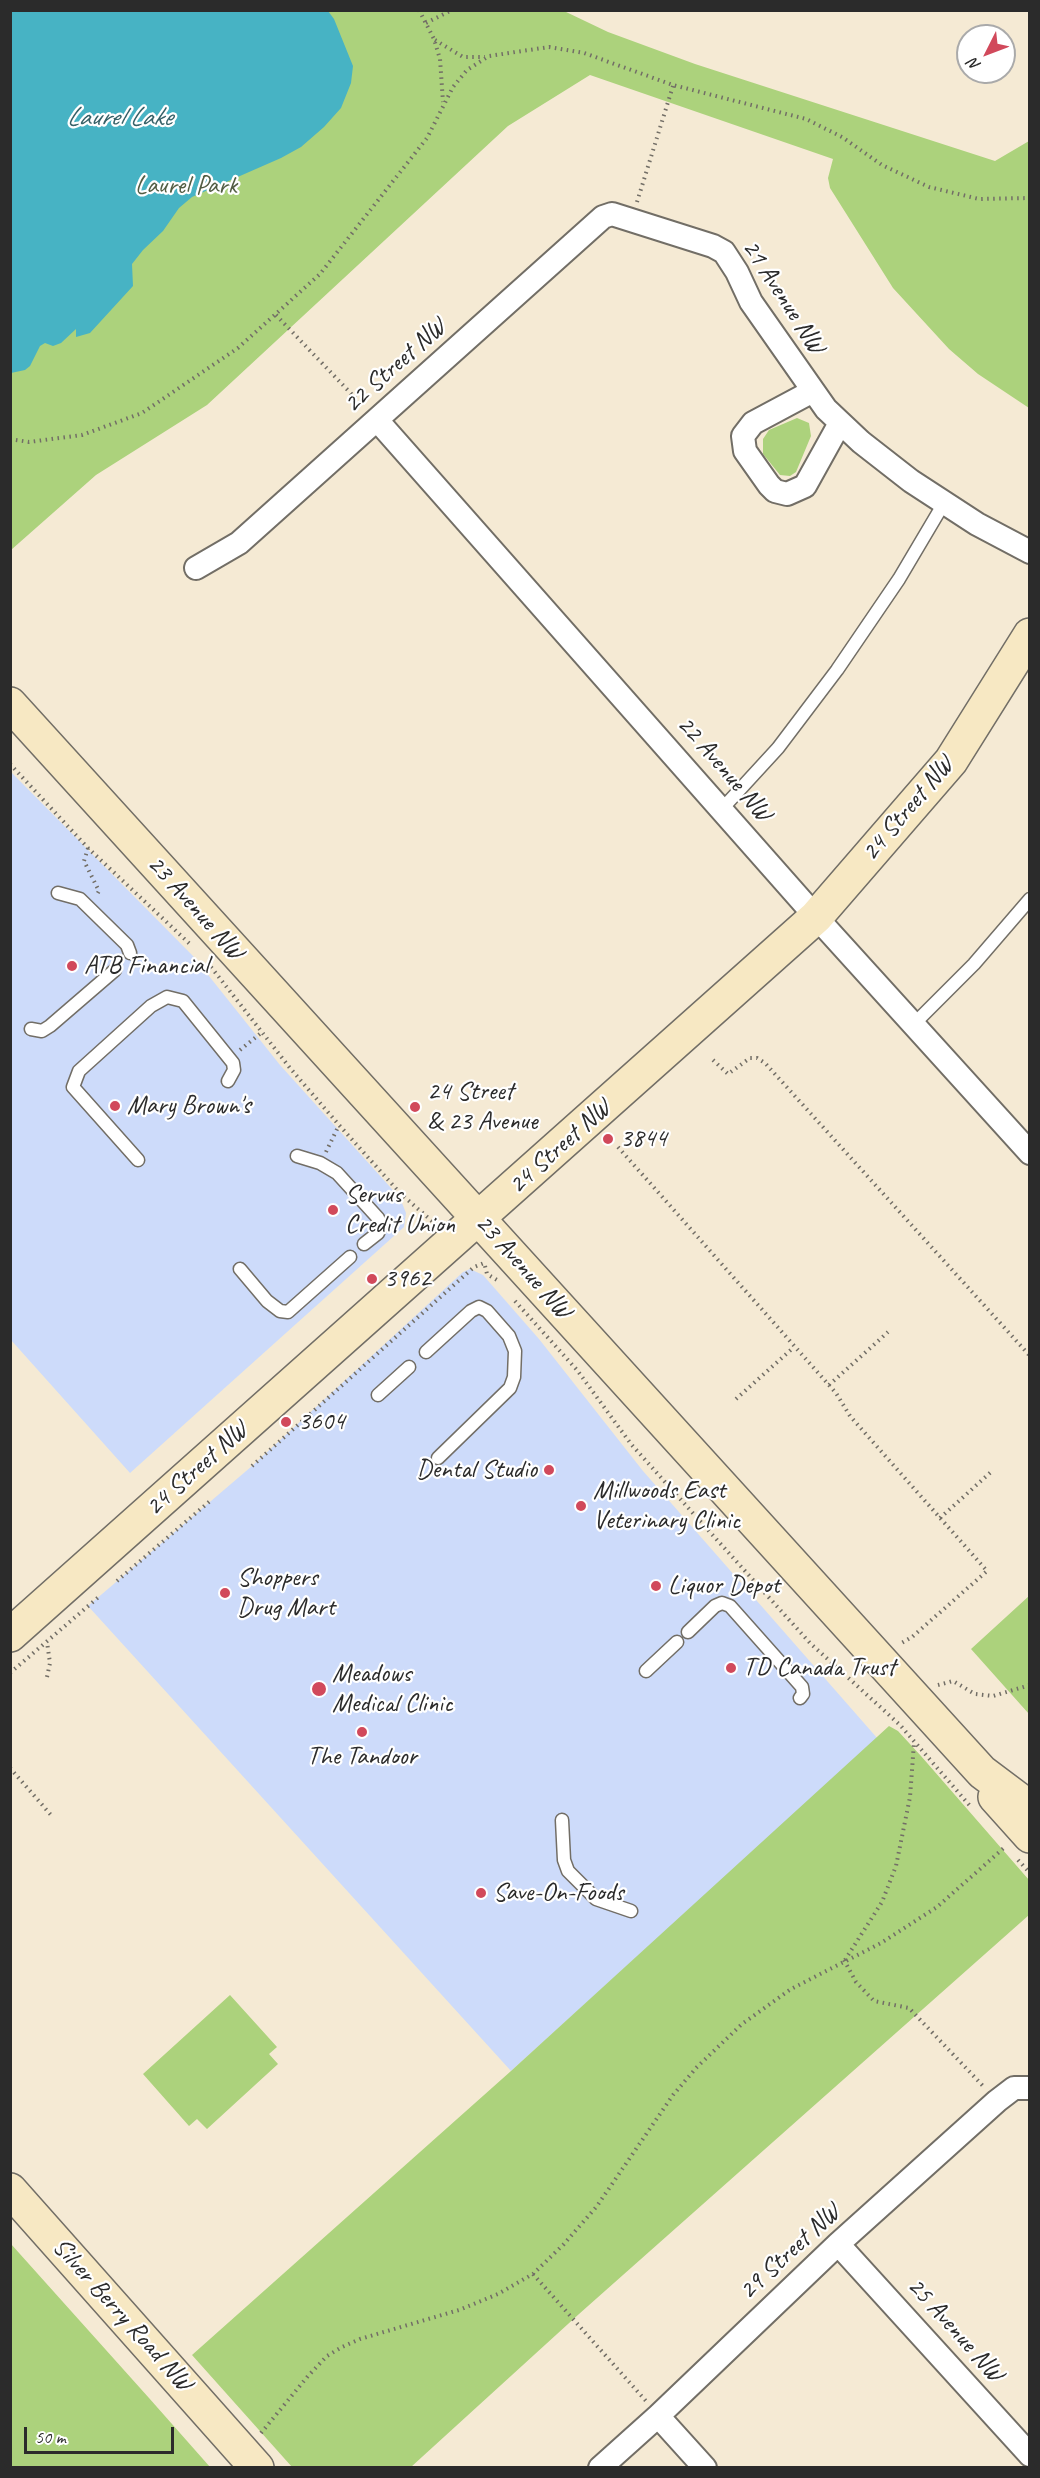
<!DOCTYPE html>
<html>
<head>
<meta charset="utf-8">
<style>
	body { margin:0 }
	#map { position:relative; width:1040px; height:2478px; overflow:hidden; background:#f5ead4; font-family:Caveat,sans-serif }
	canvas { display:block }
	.frame { position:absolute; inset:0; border:12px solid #2b2b2b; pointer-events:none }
	.north { position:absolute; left:956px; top:24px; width:60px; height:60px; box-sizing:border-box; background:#fff; border:2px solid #aaa; border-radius:50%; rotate:228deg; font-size:16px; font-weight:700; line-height:24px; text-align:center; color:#2b2b2b }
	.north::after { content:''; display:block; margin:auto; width:21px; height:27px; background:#d1495b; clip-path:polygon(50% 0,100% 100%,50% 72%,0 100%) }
	.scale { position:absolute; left:24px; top:2427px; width:150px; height:27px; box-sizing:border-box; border:3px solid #2b2b2b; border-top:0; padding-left:8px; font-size:18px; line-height:21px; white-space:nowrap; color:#2b2b2b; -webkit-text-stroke:4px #fff; paint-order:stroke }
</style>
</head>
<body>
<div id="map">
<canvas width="1040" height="2478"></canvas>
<div class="frame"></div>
<div class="north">N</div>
<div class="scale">50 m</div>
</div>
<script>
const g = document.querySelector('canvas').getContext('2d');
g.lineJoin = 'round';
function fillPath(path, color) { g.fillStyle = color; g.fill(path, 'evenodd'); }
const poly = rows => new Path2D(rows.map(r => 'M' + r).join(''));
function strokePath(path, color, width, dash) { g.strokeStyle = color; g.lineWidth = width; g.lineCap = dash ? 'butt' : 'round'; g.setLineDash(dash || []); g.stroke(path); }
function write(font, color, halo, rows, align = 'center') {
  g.font = font + ' Caveat,sans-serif'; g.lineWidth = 4.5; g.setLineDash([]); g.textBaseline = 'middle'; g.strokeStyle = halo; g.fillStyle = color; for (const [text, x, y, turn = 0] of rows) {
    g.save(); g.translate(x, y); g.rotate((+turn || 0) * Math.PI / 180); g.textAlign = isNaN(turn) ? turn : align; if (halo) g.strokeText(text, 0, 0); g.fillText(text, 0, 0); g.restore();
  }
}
fillPath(poly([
	[10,771,193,956,280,1065,400,1198,406,1213,404,1227,130,1473,11,1340],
	[470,1269,483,1275,539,1339,643,1471,878,1739,511,2071,88,1606,252,1466,463,1272]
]), '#cddbfa');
fillPath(poly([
	[11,11,564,11,608,32,695,64,995,161,1029,141,1029,408,978,374,949,349,893,288,830,188,828,178,833,159,590,75,508,126,207,405,96,475,11,550],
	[797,418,809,423,811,436,796,472,790,476,780,475,763,454,763,439,769,430],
	[1029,1596,1029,1714,971,1649],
	[889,1726,898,1731,921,1756,1029,1880,1029,1915,579,2314,411,2467,292,2467,192,2355,511,2071],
	[230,1995,277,2047,269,2054,278,2064,207,2129,197,2119,189,2126,143,2074],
	[11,2244,149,2398,210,2467,11,2467]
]), '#acd27c');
fillPath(poly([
	[11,10,328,11,334,19,353,66,351,83,341,108,324,127,301,147,281,158,192,197,179,208,163,231,143,250,132,264,133,286,90,333,76,337,76,329,61,343,53,346,45,343,40,346,30,366,25,370,11,373]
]), '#47b3c4');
const lane = poly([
	[722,809,778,748,837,670,899,579,944,503],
	[58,893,80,899,127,945,130,953],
	[913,1025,974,964,1030,899],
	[31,1029,42,1031,50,1026,115,970],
	[297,1156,320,1163,337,1173,378,1218,381,1225,378,1233,364,1244],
	[138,1160,73,1087,79,1071,151,1006,167,997,183,1001,233,1063,234,1070,228,1081],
	[240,1269,267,1301,280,1311,288,1312,350,1257],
	[426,1352,471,1311,479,1307,487,1311,509,1336,515,1351,514,1377,510,1388,438,1458],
	[378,1395,409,1367],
	[688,1632,715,1606,722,1603,730,1606,802,1687,803,1694,800,1698],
	[646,1671,677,1642],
	[562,1820,564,1860,568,1871,596,1899,631,1911]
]);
const street = poly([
	[811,392,753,423,743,436,745,451,769,485,775,491,787,494,805,486,840,423],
	[377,420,816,917,1030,1153],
	[196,568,239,543,603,217,612,214,713,246,724,252,737,272,751,302,826,409,861,442,911,481,977,524,1030,552],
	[838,2244,1030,2455],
	[658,2416,705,2468],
	[600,2468,658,2416,838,2244,997,2101,1014,2088,1030,2088]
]);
const secondary = poly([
	[10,704,982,1772,1030,1808],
	[10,1635,816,917,951,761,1030,635],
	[995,1797,1030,1836],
	[10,2190,257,2468]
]);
strokePath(lane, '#726e66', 15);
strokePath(street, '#726e66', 26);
strokePath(secondary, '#726e66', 36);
strokePath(poly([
	[419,10,434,39,440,59,443,102],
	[426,23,452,10],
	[435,40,463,57,485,57],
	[637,202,673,86],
	[276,315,362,405],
	[10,439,29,442,82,435,142,413,238,348,320,274,427,138,453,87,467,70,489,56,549,47,584,53,673,85,806,119,842,137,882,165,929,187,979,199,1030,198],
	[10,764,88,848,192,946],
	[88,848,84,861,99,891,96,896],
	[211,967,290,1068,339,1125,400,1193,434,1223],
	[240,1050,261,1033],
	[713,1060,728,1074,750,1058,757,1058,765,1063,1030,1356],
	[618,1147,836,1393,850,1416,987,1571,912,1637,900,1644],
	[326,1152,339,1125],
	[485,1266,487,1274,497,1280],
	[515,1301,577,1370,631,1444,700,1521,810,1643,900,1725,971,1807],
	[829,1385,888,1332],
	[736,1399,794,1347],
	[252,1466,474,1267,484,1263],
	[940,1518,991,1472],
	[117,1581,210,1501],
	[10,1673,101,1595],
	[47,1677,50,1663,47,1642],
	[938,1685,953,1681,975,1694,993,1696,1030,1685],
	[10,1768,51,1815],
	[1018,1860,1030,1873],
	[844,1960,856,1982,874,2001,909,2008,984,2087],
	[845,1960,882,1902,896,1866,910,1797,914,1743],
	[533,2274,646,2401],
	[261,2433,308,2376,327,2356,342,2347,360,2339,459,2310,498,2294,533,2274,564,2244,597,2206,673,2095,697,2067,742,2024,791,1989,881,1943,937,1907,1005,1847]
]), '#726e66', 4, [1.5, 4.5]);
strokePath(lane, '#fff', 12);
strokePath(street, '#fff', 22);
strokePath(secondary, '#f7e8c3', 33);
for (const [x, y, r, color] of [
	[72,966,6,"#d1495b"],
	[115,1106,6,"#d1495b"],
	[415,1107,6,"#d1495b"],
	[608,1139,6,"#d1495b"],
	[333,1210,6,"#d1495b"],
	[372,1279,6,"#d1495b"],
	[286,1422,6,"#d1495b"],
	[549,1470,6,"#d1495b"],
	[581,1506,6,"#d1495b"],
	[656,1586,6,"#d1495b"],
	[225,1593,6,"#d1495b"],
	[731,1668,6,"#d1495b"],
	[319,1689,8,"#d1495b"],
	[362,1732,6,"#d1495b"],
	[481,1893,6,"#d1495b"]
]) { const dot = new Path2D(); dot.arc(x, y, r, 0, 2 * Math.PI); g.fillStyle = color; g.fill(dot); strokePath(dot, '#fff', 2); }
write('26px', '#525d43', '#fff', [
	["Laurel Park",186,186]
]);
write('26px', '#2b2b2b', '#fff', [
	["21 Avenue NW",783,297,57],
	["22 Street NW",395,366,-42],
	["22 Avenue NW",724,769,49],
	["24 Street NW",908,809,-50],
	["23 Avenue NW",195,908,48],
	["24 Street NW",560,1147,-42],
	["23 Avenue NW",523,1267,48],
	["24 Street NW",197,1469,-42],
	["29 Street NW",790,2252,-43],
	["Silver Berry Road NW",122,2315,48],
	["25 Avenue NW",955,2330,48]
]);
write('26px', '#2b2b2b', '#fff', [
	["ATB Financial",84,966],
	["24 Street",427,1092],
	["& 23 Avenue",427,1122],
	["Mary Brown's",127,1106],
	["3844",620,1139],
	["Servus",345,1195],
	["Credit Union",345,1225],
	["3962",384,1279],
	["3604",298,1422],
	["Dental Studio",537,1470,"right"],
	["Millwoods East",593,1491],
	["Veterinary Clinic",593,1521],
	["Shoppers",237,1578],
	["Drug Mart",237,1608],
	["Liquor Depot",668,1586],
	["TD Canada Trust",743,1668],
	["Meadows",332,1674],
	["Medical Clinic",332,1704],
	["The Tandoor",362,1757,"center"],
	["Save-On-Foods",493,1893]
], 'left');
write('italic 27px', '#366168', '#fff', [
	["Laurel Lake",119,118]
]);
</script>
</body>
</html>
